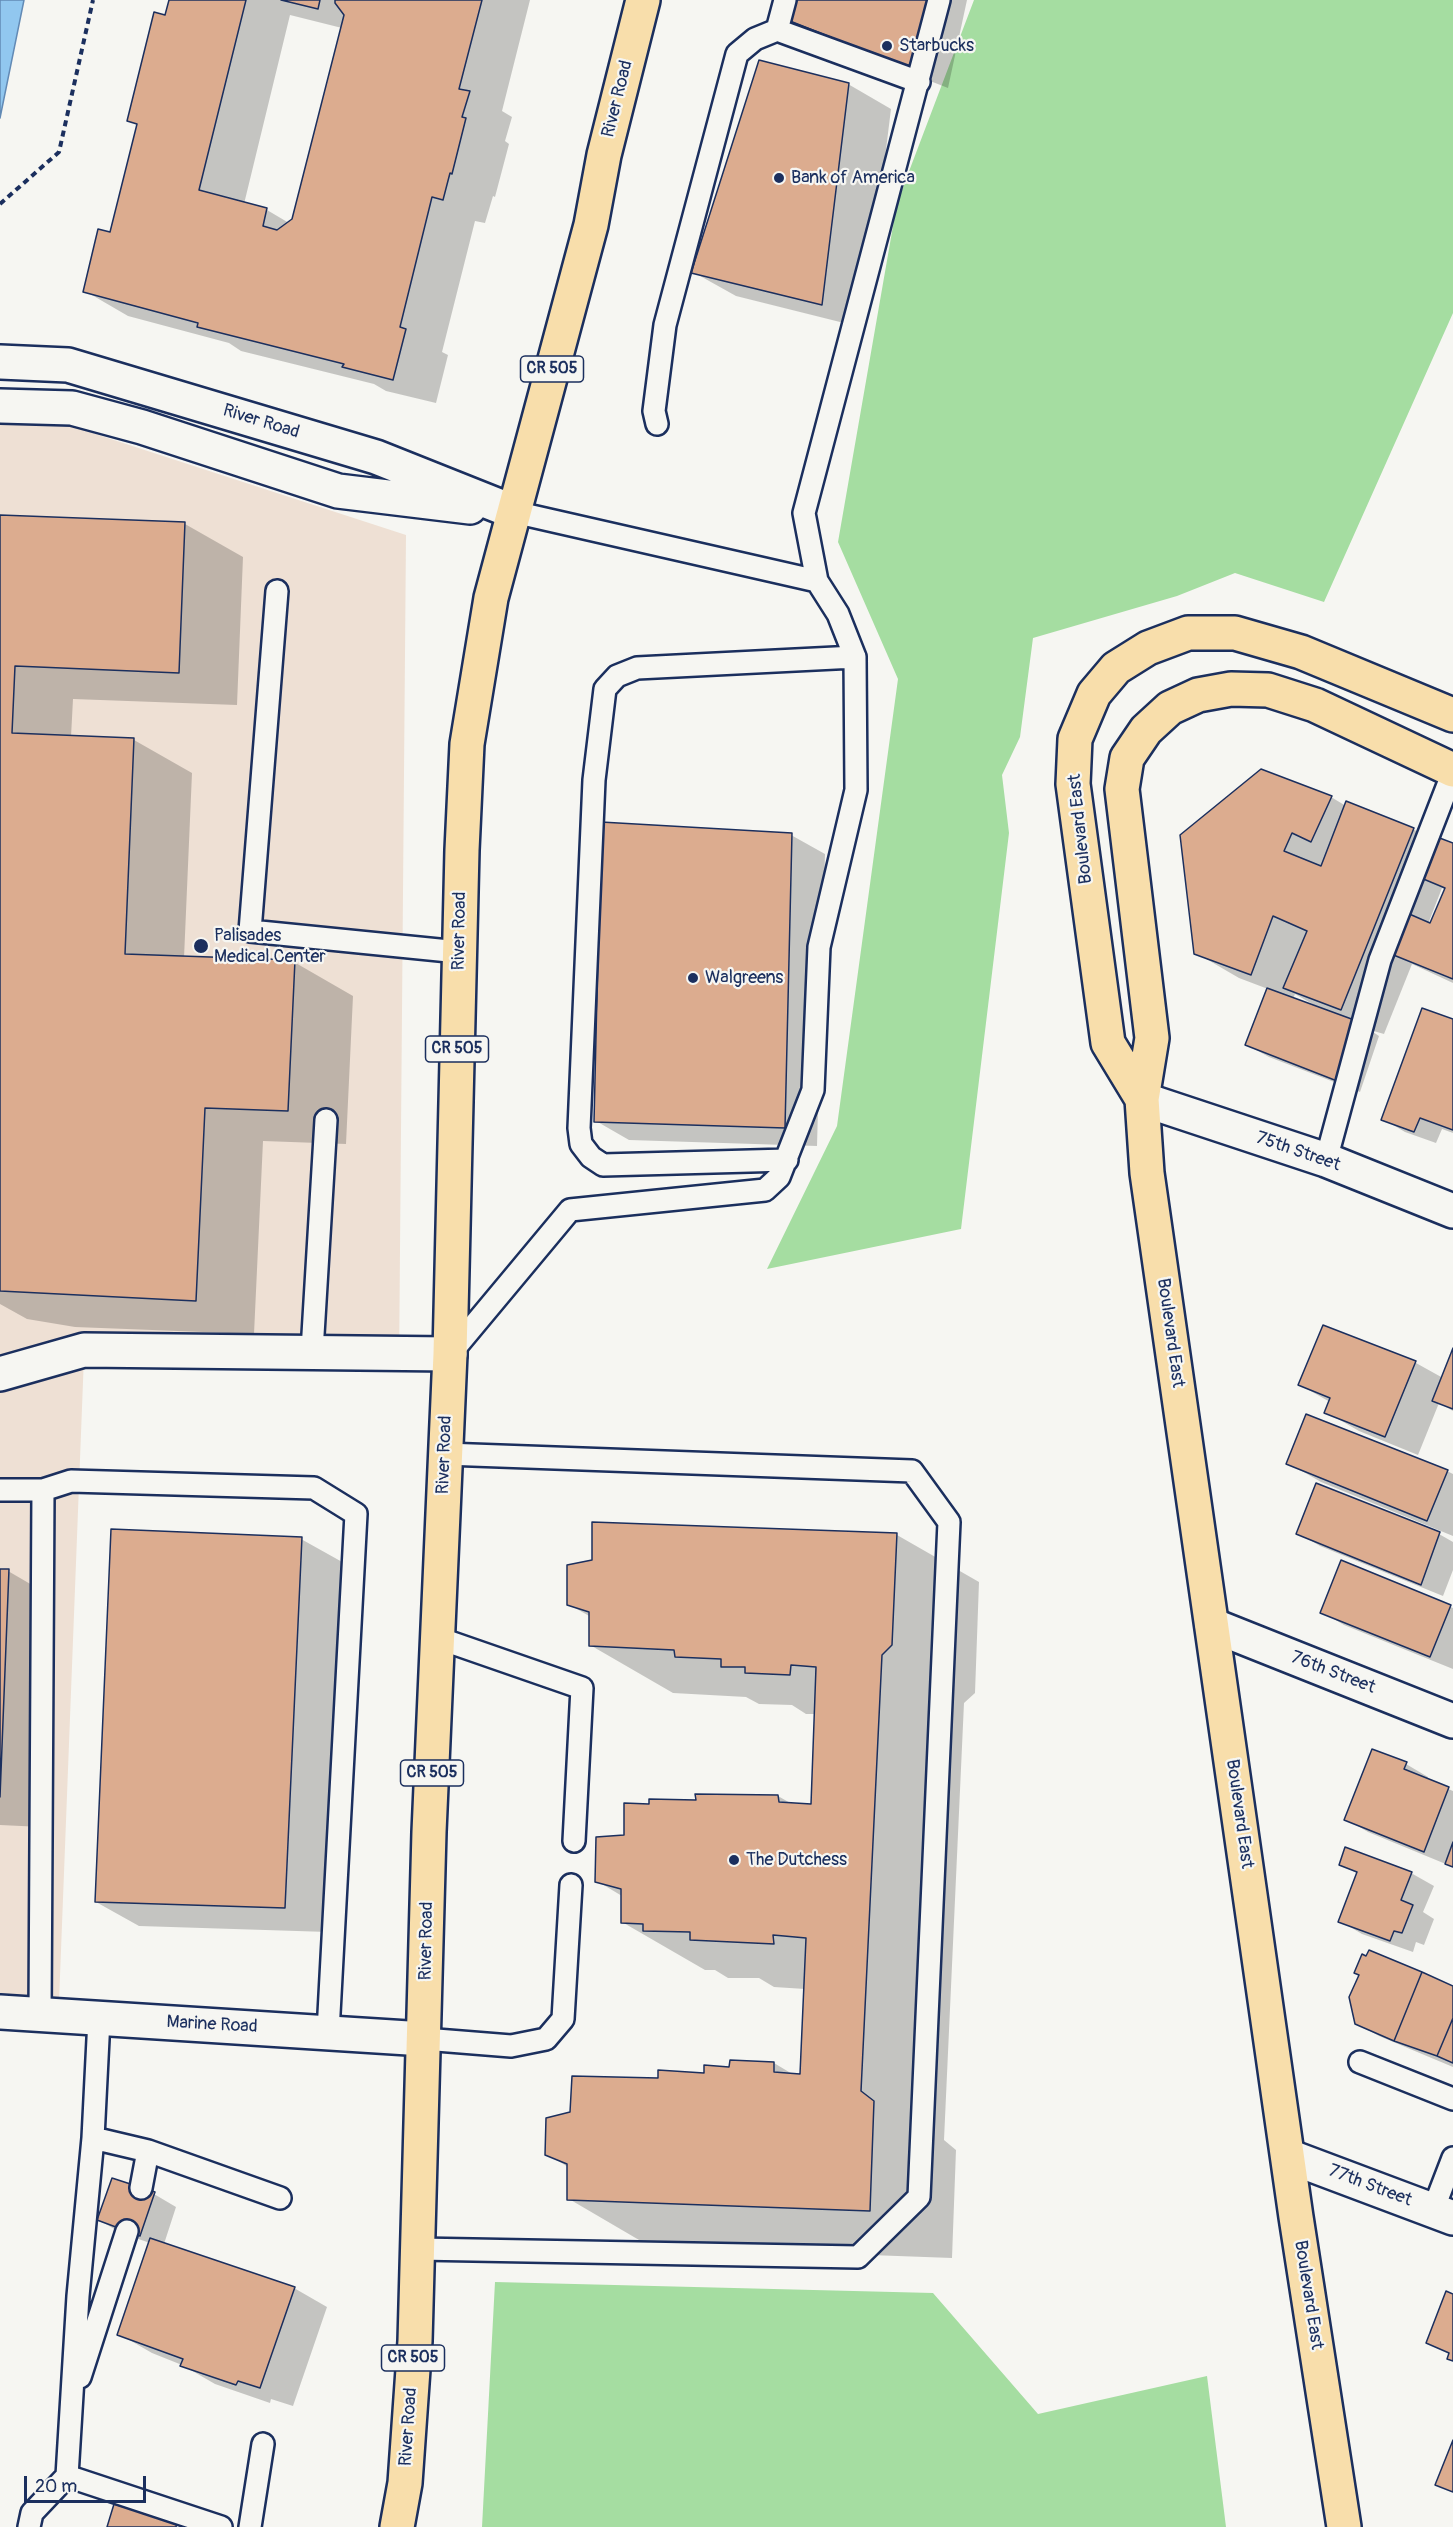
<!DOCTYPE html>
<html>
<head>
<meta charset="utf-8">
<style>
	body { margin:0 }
	#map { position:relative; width:1453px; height:2527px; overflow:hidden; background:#f6f6f2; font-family:Pangolin,sans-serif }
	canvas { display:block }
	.scale { position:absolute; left:24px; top:2476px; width:122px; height:27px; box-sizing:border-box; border:3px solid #1b2f5e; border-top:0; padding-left:8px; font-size:18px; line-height:21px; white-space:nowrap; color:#1b2f5e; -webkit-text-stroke:4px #f6f6f2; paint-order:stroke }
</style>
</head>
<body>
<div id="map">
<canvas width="1453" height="2527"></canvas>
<div class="scale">20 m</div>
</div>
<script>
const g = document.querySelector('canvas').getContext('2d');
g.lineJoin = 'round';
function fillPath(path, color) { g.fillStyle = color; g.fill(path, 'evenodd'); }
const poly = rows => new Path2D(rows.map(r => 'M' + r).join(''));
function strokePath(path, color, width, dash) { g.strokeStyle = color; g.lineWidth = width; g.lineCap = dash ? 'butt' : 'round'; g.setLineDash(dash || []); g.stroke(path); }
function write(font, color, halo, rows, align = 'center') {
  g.font = font + ' Pangolin,sans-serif'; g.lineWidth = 4.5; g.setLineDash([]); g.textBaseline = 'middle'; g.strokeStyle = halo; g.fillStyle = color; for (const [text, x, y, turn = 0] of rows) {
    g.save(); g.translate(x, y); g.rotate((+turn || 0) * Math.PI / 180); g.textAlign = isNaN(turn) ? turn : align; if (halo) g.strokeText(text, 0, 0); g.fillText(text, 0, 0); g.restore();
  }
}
fillPath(poly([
	[0,411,77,428,406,535,399,1368,84,1356,59,2002,0,1997]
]), '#eee0d4');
fillPath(poly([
	[974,0,1453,0,1453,313,1324,602,1235,573,1177,596,1033,638,1020,737,1002,775,1009,833,961,1229,767,1269,837,1126,898,679,838,542,897,203],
	[495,2282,933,2293,1038,2414,1207,2376,1226,2527,482,2527]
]), '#a5dda1');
const water = poly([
	[0,0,24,0,0,118,0,0]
]);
fillPath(water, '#91c7ef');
strokePath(water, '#628ab5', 1.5);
fillPath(poly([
	[170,0,530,0,502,111,512,117,505,141,509,144,495,197,493,196,485,223,475,221,442,352,448,355,436,403,386,391,374,384,241,351,229,343,128,316,85,291,111,234,138,126,129,120],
	[290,15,342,28,293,219,289,223,267,210,244,204],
	[797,0,967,0,948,88,825,40,792,21],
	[848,84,891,109,864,328,736,296,693,272],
	[0,516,185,524,243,557,237,705,73,699,71,737,134,740,192,773,184,958,294,962,353,996,346,1144,263,1141,254,1334,75,1327,27,1319,0,1304],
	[1331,797,1346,806,1413,829,1436,843,1453,845,1453,983,1412,964,1384,1034,1370,1030,1379,1036,1360,1092,1269,1057,1247,1045,1268,989,1239,978,1196,953,1182,835],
	[1442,888,1445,890,1431,925,1428,924],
	[1295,994,1316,1006,1315,1007,1293,999],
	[791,835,825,854,817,1146,629,1140,596,1121],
	[1453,1020,1453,1133,1442,1129,1436,1143,1405,1132,1383,1119],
	[1323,1327,1416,1363,1443,1378,1453,1352,1453,1411,1439,1403,1418,1455,1359,1431,1326,1412,1330,1402,1300,1385],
	[1288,1463,1447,1471,1453,1474,1453,1536,1321,1482],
	[1317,1485,1439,1534,1453,1542,1453,1570,1443,1596,1320,1546,1298,1533],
	[897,1535,979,1582,975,1693,964,1703,944,2140,956,2150,952,2258,651,2247,569,2199,568,2167,547,2154,572,2113,659,2079,774,2063,794,2075,801,2075,805,1989,774,1987,759,1978,728,1978,715,1970,705,1970,622,1922,622,1896,597,1881,625,1837,650,1805,778,1796,792,1804,813,1805,816,1714,806,1714,792,1705,759,1704,746,1697,673,1693,590,1645,591,1617,568,1604],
	[301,1539,344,1563,328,1932,139,1926,96,1902],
	[1342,1562,1453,1608,1453,1669,1344,1625,1322,1612],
	[0,1571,8,1571,51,1596,42,1827,0,1825],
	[1373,1751,1406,1764,1428,1777,1427,1780,1453,1791,1453,1867,1368,1832,1346,1819],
	[1341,1864,1411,1873,1434,1886,1423,1912,1434,1919,1424,1945,1416,1942,1413,1952,1362,1934,1340,1921,1358,1874],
	[1453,1987,1453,2067,1379,2036,1356,2023],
	[154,2194,176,2207,164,2244,294,2288,327,2307,293,2406,271,2399,270,2403,215,2384,182,2365,152,2353,119,2334,150,2243,121,2233,99,2220]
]), '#0003');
const building = poly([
	[169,0,246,0,199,190,267,208,263,226,277,230,292,219,344,15,335,3,335,0,482,0,459,89,470,91,462,117,466,118,452,174,450,173,443,200,432,197,400,327,406,329,393,380,342,367,344,364,197,327,198,323,83,292,98,229,110,232,137,124,127,121,154,12,165,15,169,0],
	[281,0,320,0,318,9,281,0],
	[796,0,931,0,915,71,790,21,796,0],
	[759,60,849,83,822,305,691,273,759,60],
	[0,515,185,522,179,673,15,666,12,733,134,738,125,954,295,960,288,1111,205,1108,196,1301,0,1291,0,515],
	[1261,769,1332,796,1311,842,1292,833,1284,851,1321,866,1346,801,1414,828,1341,1010,1283,988,1307,931,1273,916,1251,975,1194,954,1180,835,1261,769],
	[601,822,792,833,785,1128,594,1122,601,822],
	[1437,837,1453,843,1453,979,1391,954,1407,913,1430,923,1445,888,1421,878,1437,837],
	[1267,988,1357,1021,1337,1081,1245,1045,1267,988],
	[1422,1008,1453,1019,1453,1130,1420,1118,1414,1132,1381,1120,1422,1008],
	[1323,1325,1416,1361,1385,1437,1324,1413,1330,1398,1298,1385,1323,1325],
	[1453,1348,1453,1409,1432,1401,1453,1348],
	[1306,1414,1448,1470,1427,1521,1286,1464,1306,1414],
	[1316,1483,1440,1532,1421,1585,1296,1534,1316,1483],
	[592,1522,897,1533,892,1645,882,1655,861,2091,874,2101,870,2211,567,2200,567,2164,545,2155,546,2118,570,2112,572,2076,658,2078,658,2070,704,2073,704,2065,729,2067,730,2060,774,2062,774,2072,800,2074,806,1938,773,1935,774,1944,690,1940,690,1932,643,1931,643,1924,621,1923,621,1889,595,1882,596,1837,624,1835,624,1803,649,1804,649,1799,696,1800,695,1794,778,1795,779,1802,811,1804,816,1667,791,1665,790,1675,745,1673,745,1667,721,1667,721,1659,675,1657,674,1650,589,1646,589,1612,567,1605,567,1565,592,1560,592,1522],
	[111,1529,302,1537,285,1908,95,1902,111,1529],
	[1341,1560,1451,1605,1430,1657,1320,1613,1341,1560],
	[0,1569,9,1569,0,1797,0,1569],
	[1372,1749,1407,1762,1404,1769,1449,1787,1424,1852,1344,1820,1372,1749],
	[1453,1842,1453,1867,1445,1864,1453,1842],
	[1345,1847,1412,1872,1401,1900,1413,1905,1402,1933,1394,1931,1390,1941,1338,1922,1357,1872,1339,1865,1345,1847],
	[1369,1950,1422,1972,1394,2041,1355,2024,1349,1997,1359,1975,1354,1973,1362,1954,1366,1956,1369,1950],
	[1422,1972,1453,1986,1453,2018,1437,2056,1394,2041,1422,1972],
	[1453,2018,1453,2063,1437,2056,1453,2018],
	[112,2178,155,2192,140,2236,97,2220,112,2178],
	[150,2238,295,2287,260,2388,238,2381,236,2385,180,2366,183,2359,117,2335,150,2238],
	[1446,2291,1453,2294,1453,2361,1447,2359,1449,2353,1426,2343,1446,2291],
	[1453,2440,1453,2492,1435,2485,1453,2440],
	[114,2504,177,2523,176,2527,107,2527,114,2504]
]);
fillPath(building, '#dcac8f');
strokePath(building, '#1b2f5e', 1.5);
const lane = poly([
	[777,30,785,0],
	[657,424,654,411,665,325,737,54,755,39,777,30,919,82],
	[817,581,804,513,939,0],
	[277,591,250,931,459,952],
	[787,1160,603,1165,591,1157,581,1144,579,1128,594,780,605,689,617,676,637,668,855,657],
	[1326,1160,1380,960,1453,772],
	[312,1351,326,1120],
	[450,1354,570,1210,765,1190,779,1177,813,1090,819,947,856,790,855,657,838,614,817,581,514,512],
	[0,1490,43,1490,40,2015],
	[43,1490,71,1481,314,1488,356,1514,328,2032],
	[438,1638,582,1688,574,1841],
	[99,2019,93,2138,148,2151,280,2198],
	[424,2039,511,2046,546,2039,563,2019,571,1885],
	[1360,2062,1453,2099],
	[93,2138,78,2296,67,2476,221,2527],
	[141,2188,148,2151],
	[1433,2210,1453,2158],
	[418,2249,858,2257,919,2197,949,1522,912,1471,445,1454],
	[80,2377,127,2231],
	[29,2527,32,2513,67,2476],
	[250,2527,263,2444]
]);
const street = poly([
	[0,362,68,365,376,457,514,512],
	[0,406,72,408,142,427,338,491,470,507],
	[1142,1099,1326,1160,1453,1211],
	[0,1374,84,1350,450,1354],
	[1212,1625,1453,1721],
	[0,2012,424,2039],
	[1288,2156,1453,2218]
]);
const primary = poly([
	[1142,1099,1108,1043,1073,784,1075,739,1094,694,1116,668,1148,648,1188,633,1235,633,1301,652,1453,715],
	[397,2527,405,2483,415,2341,429,1832,450,1354,462,850,467,744,491,598,591,225,604,155,643,0],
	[1344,2527,1296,2217,1147,1173,1142,1099,1152,1038,1122,789,1127,758,1146,730,1170,708,1198,695,1231,689,1268,690,1315,705,1453,770]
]);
strokePath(lane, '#1b2f5e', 26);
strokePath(street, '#1b2f5e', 38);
strokePath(primary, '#1b2f5e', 38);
strokePath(poly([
	[0,204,59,152,93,0]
]), '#1b2f5e', 4, [6, 4.5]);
strokePath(lane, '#f6f6f2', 21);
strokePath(street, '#f6f6f2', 33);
strokePath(primary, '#f8deab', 33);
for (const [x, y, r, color] of [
	[887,46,6,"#1b2f5e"],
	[779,178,6,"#1b2f5e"],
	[201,946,8,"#1b2f5e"],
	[693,978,6,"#1b2f5e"],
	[734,1860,6,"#1b2f5e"]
]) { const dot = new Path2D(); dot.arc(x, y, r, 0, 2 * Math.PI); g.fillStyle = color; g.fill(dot); strokePath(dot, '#f6f6f2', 2); }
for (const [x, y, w] of [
	[552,369,63],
	[457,1049,63],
	[432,1773,63],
	[413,2358,63]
]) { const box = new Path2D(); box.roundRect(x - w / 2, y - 13, w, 26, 4.5); g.fillStyle = '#f6f6f2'; g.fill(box); strokePath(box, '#1b2f5e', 1.5); }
write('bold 16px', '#1b2f5e', null, [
	["CR 505",552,369],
	["CR 505",457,1049],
	["CR 505",432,1773],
	["CR 505",413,2358]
]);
write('18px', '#1b2f5e', '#f6f6f2', [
	["Starbucks",899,46],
	["Bank of America",791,178],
	["Palisades",214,936],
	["Medical Center",214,957],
	["Walgreens",705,978],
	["The Dutchess",746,1860]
], 'left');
write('18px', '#1b2f5e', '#f6f6f2', [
	["River Road",618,99,-76],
	["River Road",261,422,17],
	["Boulevard East",1081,829,-96],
	["River Road",460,931,-89],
	["75th Street",1298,1152,19],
	["Boulevard East",1170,1333,82],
	["River Road",445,1455,-88],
	["76th Street",1333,1673,21],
	["Boulevard East",1239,1814,82],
	["River Road",427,1941,-89],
	["Marine Road",212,2025,3],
	["77th Street",1370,2186,21],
	["Boulevard East",1308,2295,81],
	["River Road",409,2427,-86]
]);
</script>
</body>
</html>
